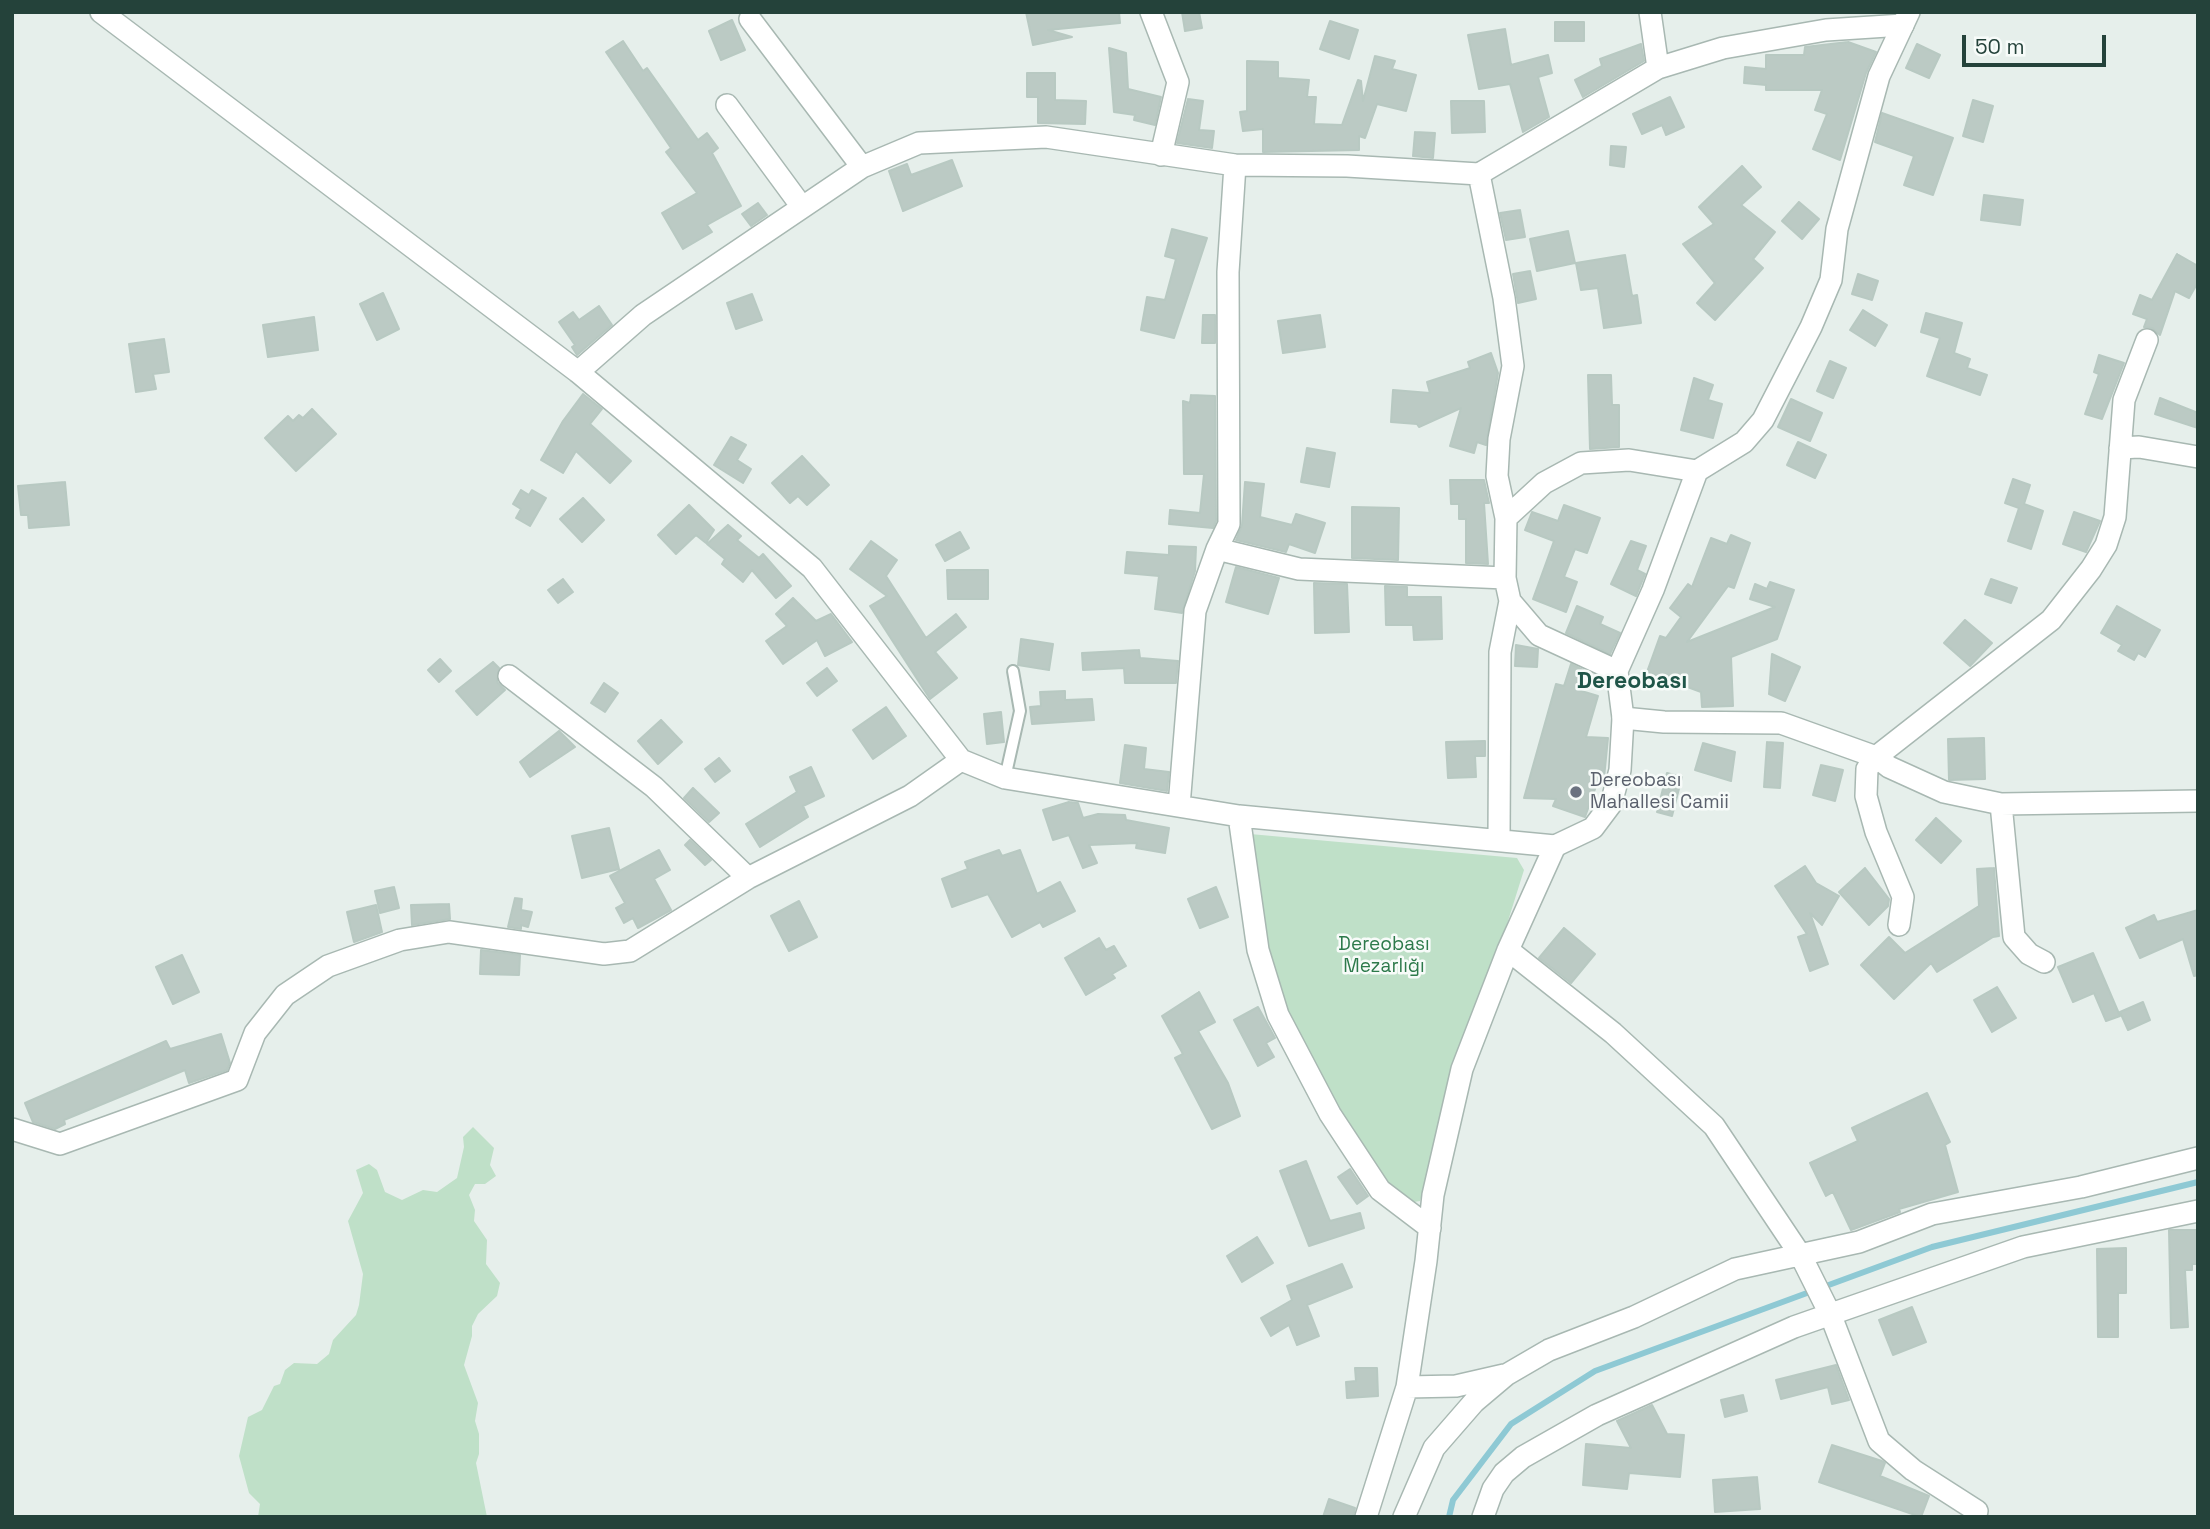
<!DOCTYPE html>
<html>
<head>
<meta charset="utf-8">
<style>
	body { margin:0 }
	#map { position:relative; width:2210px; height:1529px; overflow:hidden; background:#e6efeb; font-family:"Space Grotesk",sans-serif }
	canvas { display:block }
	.frame { position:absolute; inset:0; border:14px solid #24423a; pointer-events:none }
	.scale { position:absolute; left:1962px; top:35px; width:144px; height:32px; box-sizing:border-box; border:4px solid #24423a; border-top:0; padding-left:9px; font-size:21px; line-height:24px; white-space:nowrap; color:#24423a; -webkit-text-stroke:5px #f7fbf9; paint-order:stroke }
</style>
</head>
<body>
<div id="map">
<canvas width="2210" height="1529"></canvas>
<div class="frame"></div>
<div class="scale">50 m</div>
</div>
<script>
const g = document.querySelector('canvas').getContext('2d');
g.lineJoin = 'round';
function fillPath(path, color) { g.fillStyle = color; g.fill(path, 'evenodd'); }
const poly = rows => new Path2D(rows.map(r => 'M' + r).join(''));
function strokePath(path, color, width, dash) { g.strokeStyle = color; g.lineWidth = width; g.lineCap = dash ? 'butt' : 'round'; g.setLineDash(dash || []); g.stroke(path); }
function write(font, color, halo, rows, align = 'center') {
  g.font = font + ' "Space Grotesk",sans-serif'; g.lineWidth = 5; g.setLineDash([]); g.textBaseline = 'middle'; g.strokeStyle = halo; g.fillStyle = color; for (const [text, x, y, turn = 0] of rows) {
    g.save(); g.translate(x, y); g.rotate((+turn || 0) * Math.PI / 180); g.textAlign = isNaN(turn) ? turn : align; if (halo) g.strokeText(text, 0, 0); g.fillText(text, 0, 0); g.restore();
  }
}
fillPath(poly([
	[1250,834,1517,858,1524,870,1420,1201,1402,1204,1379,1176,1315,1071,1278,987,1261,928],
	[473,1127,494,1148,490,1165,496,1176,485,1184,475,1184,469,1195,475,1210,474,1221,487,1240,486,1264,500,1283,497,1296,478,1314,472,1326,472,1336,464,1365,478,1403,475,1421,479,1434,479,1454,476,1463,487,1517,258,1517,260,1504,249,1493,239,1456,248,1417,262,1410,274,1386,280,1384,285,1370,294,1363,317,1364,329,1354,333,1340,356,1315,359,1305,363,1274,348,1221,363,1193,356,1170,369,1164,377,1170,385,1192,402,1200,423,1190,437,1192,457,1178,464,1147,463,1137]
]), '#bfe0c8');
strokePath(poly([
	[1449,1517,1453,1500,1511,1424,1595,1371,1932,1247,2198,1182]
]), '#8ec9d4', 6);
const building = poly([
	[1026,12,1119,12,1120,23,1048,30,1072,37,1033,45,1026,12],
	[1182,12,1199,12,1202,28,1185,31,1182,12],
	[732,20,745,50,721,60,709,31,732,20],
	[1330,21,1358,30,1349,59,1320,49,1330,21],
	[1555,22,1584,22,1584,41,1555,41,1555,22],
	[1505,29,1511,65,1548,55,1552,73,1538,77,1549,117,1523,132,1510,84,1479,89,1468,35,1505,29],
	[623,41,643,71,647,68,698,140,707,133,718,148,712,153,741,206,707,225,712,232,683,249,662,213,697,193,666,152,671,148,606,52,623,41],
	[1848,42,1876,52,1866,73,1840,160,1813,149,1827,114,1815,110,1822,90,1766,90,1766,85,1744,83,1745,67,1766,69,1766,55,1804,55,1805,47,1848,42],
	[1641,44,1644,61,1583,97,1575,80,1602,66,1600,59,1641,44],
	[1917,44,1940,55,1929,78,1906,68,1917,44],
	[1109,48,1126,53,1128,89,1161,97,1155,125,1134,120,1135,115,1114,112,1109,48],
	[1375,56,1395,61,1392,69,1416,75,1406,111,1377,104,1365,138,1359,136,1359,150,1263,152,1263,129,1243,131,1240,112,1247,111,1247,61,1278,62,1278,78,1309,80,1307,97,1316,97,1314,124,1342,125,1358,80,1361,81,1363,101,1375,56],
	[1027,73,1055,73,1055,100,1086,101,1085,124,1038,123,1038,97,1027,97,1027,73],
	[1670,97,1684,127,1666,135,1662,125,1642,134,1633,114,1670,97],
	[1188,99,1203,101,1199,130,1214,131,1212,148,1177,143,1188,99],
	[1973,100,1993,106,1983,142,1963,136,1973,100],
	[1451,101,1484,101,1485,132,1452,133,1451,101],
	[1882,113,1953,138,1933,195,1904,185,1914,156,1875,142,1882,113],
	[1415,132,1435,133,1433,158,1413,156,1415,132],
	[1611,146,1626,147,1624,167,1610,165,1611,146],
	[952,160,962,186,903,211,889,171,907,164,911,175,952,160],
	[1742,166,1761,187,1741,205,1775,232,1753,259,1763,268,1715,320,1697,303,1715,283,1683,244,1714,224,1699,207,1742,166],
	[1984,195,2023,200,2020,225,1981,220,1984,195],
	[1799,202,1819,219,1802,239,1782,221,1799,202],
	[758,203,767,215,751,226,742,214,758,203],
	[1520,210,1525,237,1506,240,1500,213,1520,210],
	[1172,229,1207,238,1174,338,1141,330,1147,297,1165,300,1176,259,1165,256,1172,229],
	[1568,231,1575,263,1537,271,1530,239,1568,231],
	[2177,254,2198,266,2198,282,2189,298,2175,291,2160,335,2152,328,2144,327,2147,319,2133,314,2140,295,2152,300,2177,254],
	[1625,255,1632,296,1637,295,1641,323,1604,328,1598,288,1581,290,1576,263,1625,255],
	[1530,271,1536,299,1518,303,1513,274,1530,271],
	[1858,274,1878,281,1872,300,1852,294,1858,274],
	[383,293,399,329,377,340,360,304,383,293],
	[752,294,762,320,736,329,727,303,752,294],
	[599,306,612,325,577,355,572,347,575,345,559,322,573,312,579,320,599,306],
	[1863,310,1887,325,1875,346,1850,330,1863,310],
	[1926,313,1962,323,1954,353,1970,359,1967,368,1987,375,1980,395,1927,376,1940,338,1921,332,1926,313],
	[1203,315,1215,315,1215,343,1202,343,1203,315],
	[1320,315,1325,347,1283,353,1278,321,1320,315],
	[314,317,318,350,268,357,263,325,314,317],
	[164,339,169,372,153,374,156,389,136,392,129,344,164,339],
	[1491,353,1498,373,1486,445,1477,442,1474,453,1450,446,1461,408,1419,427,1417,424,1391,422,1393,390,1430,393,1427,382,1470,368,1468,362,1491,353],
	[2099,355,2124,363,2102,419,2085,414,2099,374,2094,372,2099,355],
	[1830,361,1846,368,1833,398,1817,391,1830,361],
	[1588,375,1611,375,1612,405,1619,405,1619,447,1590,449,1588,375],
	[1694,378,1713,385,1708,400,1722,404,1713,438,1681,430,1694,378],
	[583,394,602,409,590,424,631,461,610,483,576,451,563,473,541,460,563,421,583,394],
	[1191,395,1215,396,1216,521,1213,528,1169,524,1170,510,1200,513,1204,474,1184,474,1183,401,1190,403,1191,395],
	[2160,398,2198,413,2198,428,2155,414,2160,398],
	[1791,399,1822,413,1810,441,1778,427,1791,399],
	[312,409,336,434,296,471,265,438,288,416,293,421,299,415,303,418,312,409],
	[731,437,746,445,737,460,751,469,743,483,714,465,731,437],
	[1798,442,1826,455,1815,478,1787,465,1798,442],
	[1307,448,1335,453,1329,487,1301,482,1307,448],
	[802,456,829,485,807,505,798,496,790,503,772,483,802,456],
	[2013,479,2030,485,2024,504,2043,511,2031,549,2008,541,2019,508,2005,503,2013,479],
	[1450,480,1484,480,1489,503,1484,503,1488,564,1466,563,1466,519,1459,519,1459,504,1451,504,1450,480],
	[65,482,69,525,29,528,28,515,21,515,18,486,65,482],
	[1245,482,1264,484,1260,517,1292,525,1296,514,1325,523,1315,553,1289,544,1286,552,1236,540,1242,525,1245,482],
	[521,490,529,495,532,490,546,498,530,526,516,518,521,509,513,504,521,490],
	[583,498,604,520,582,542,560,519,583,498],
	[689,505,714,530,706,543,696,535,676,554,658,535,689,505],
	[1564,505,1600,518,1587,553,1575,549,1564,577,1577,582,1566,612,1533,599,1554,541,1525,530,1532,512,1558,521,1564,505],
	[1352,507,1399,508,1398,560,1352,558,1352,507],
	[2074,512,2100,521,2086,552,2063,544,2074,512],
	[728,525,741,536,737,540,759,558,763,554,791,586,776,598,752,570,743,582,722,564,725,559,707,544,728,525],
	[960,532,969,548,945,561,936,545,960,532],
	[1731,535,1750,543,1734,588,1728,586,1687,642,1775,607,1750,599,1755,584,1767,589,1770,582,1794,590,1777,639,1731,657,1733,706,1702,707,1701,692,1647,672,1660,636,1666,638,1681,617,1670,608,1688,584,1692,587,1711,538,1727,544,1731,535],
	[871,541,897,560,886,576,926,638,956,614,966,627,935,652,957,678,930,699,870,606,887,596,850,569,871,541],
	[1631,541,1646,546,1637,570,1645,574,1636,596,1611,584,1631,541],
	[1169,546,1196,547,1195,571,1182,613,1155,609,1159,576,1125,573,1127,552,1169,555,1169,546],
	[1236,567,1279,578,1268,614,1226,602,1236,567],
	[947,570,988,570,988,599,948,599,947,570],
	[563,579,573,592,558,603,548,590,563,579],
	[1991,579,2017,588,2011,603,1985,594,1991,579],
	[1314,583,1347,584,1349,632,1315,633,1314,583],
	[1385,586,1407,587,1407,597,1441,597,1442,639,1414,640,1413,625,1386,625,1385,586],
	[793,598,816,621,831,614,852,642,825,656,817,640,783,664,766,641,787,626,776,614,793,598],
	[1577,606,1603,617,1600,624,1620,633,1610,654,1566,633,1577,606],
	[2117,606,2160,630,2145,657,2138,653,2134,660,2118,651,2122,645,2101,633,2117,606],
	[1965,620,1992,643,1970,666,1944,643,1965,620],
	[1021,639,1053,644,1049,670,1018,665,1021,639],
	[1516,645,1538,649,1537,667,1515,666,1516,645],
	[1139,650,1140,658,1178,661,1176,683,1125,683,1124,668,1083,670,1082,653,1139,650],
	[1772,654,1800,667,1785,701,1769,694,1772,654],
	[440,659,451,671,439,682,428,670,440,659],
	[493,662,499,668,497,682,505,690,477,715,456,691,493,662],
	[1571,664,1585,671,1578,690,1598,696,1586,737,1608,738,1604,778,1599,778,1585,817,1553,806,1556,799,1524,798,1556,684,1564,686,1571,664],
	[827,668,837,681,817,696,807,683,827,668],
	[604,683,618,693,605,712,591,703,604,683],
	[1065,691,1065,700,1092,699,1094,720,1032,724,1030,707,1041,706,1040,692,1065,691],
	[886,707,906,736,873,759,853,730,886,707],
	[1001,712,1004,742,987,744,984,714,1001,712],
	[661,720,682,742,658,764,638,741,661,720],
	[559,731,575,747,530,777,520,762,559,731],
	[1984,738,1985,779,1949,780,1948,739,1984,738],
	[1485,741,1485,756,1475,756,1476,777,1448,778,1446,742,1485,741],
	[1767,742,1783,743,1780,788,1764,787,1767,742],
	[1703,743,1735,752,1731,781,1695,770,1703,743],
	[1125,745,1146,748,1144,769,1169,772,1167,791,1120,783,1125,745],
	[719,758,730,771,715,782,705,769,719,758],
	[1821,765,1843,770,1835,801,1813,795,1821,765],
	[811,767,824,796,803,806,808,817,760,847,746,824,797,792,790,777,811,767],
	[1667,773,1682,777,1672,816,1657,812,1667,773],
	[693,788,719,813,709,822,684,798,693,788],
	[1069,802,1078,803,1083,818,1098,814,1125,815,1126,820,1169,828,1165,853,1136,848,1137,843,1089,845,1097,863,1083,868,1069,835,1053,840,1043,810,1069,802],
	[1936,818,1961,841,1941,863,1916,840,1936,818],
	[609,828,619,869,582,878,572,836,609,828],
	[690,840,711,860,705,865,685,845,690,840],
	[659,850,670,870,654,879,671,910,638,928,633,918,624,923,616,908,625,903,610,876,659,850],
	[999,850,1002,856,1020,850,1037,894,1060,882,1075,911,1043,927,1040,922,1012,937,988,894,952,907,942,879,968,869,965,862,999,850],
	[1805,866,1816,883,1839,896,1822,925,1810,913,1828,964,1810,971,1798,937,1807,934,1775,886,1805,866],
	[1865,868,1889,899,1888,906,1869,925,1839,892,1865,868],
	[1994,868,1999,936,1993,937,1937,972,1931,963,1894,999,1861,965,1889,937,1905,953,1979,906,1977,869,1994,868],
	[394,887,399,908,380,913,375,891,394,887],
	[1216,887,1228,917,1200,928,1188,899,1216,887],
	[515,898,522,899,521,910,532,912,528,927,521,925,521,929,508,927,515,898],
	[799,901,817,937,789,951,771,916,799,901],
	[449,904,450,919,412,925,411,905,449,904],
	[376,905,382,932,354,942,347,912,376,905],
	[2198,910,2198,975,2194,976,2183,939,2140,958,2126,928,2154,915,2157,922,2198,910],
	[1564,928,1595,954,1571,983,1539,958,1564,928],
	[1099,938,1106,950,1114,946,1126,966,1112,974,1115,978,1086,995,1065,958,1099,938],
	[481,950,520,955,519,975,480,974,481,950],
	[2093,953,2120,1016,2106,1021,2094,993,2073,1002,2058,967,2093,953],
	[182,955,199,992,173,1004,156,967,182,955],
	[1997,987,2016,1018,1992,1032,1974,1000,1997,987],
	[1199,992,1215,1022,1198,1031,1228,1083,1240,1116,1212,1129,1175,1058,1183,1054,1162,1016,1199,992],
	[2143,1002,2150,1020,2128,1030,2120,1012,2143,1002],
	[1258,1007,1275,1038,1266,1043,1274,1057,1258,1066,1234,1020,1258,1007],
	[221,1034,230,1063,227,1070,189,1083,185,1070,64,1120,65,1124,55,1129,33,1122,25,1103,166,1041,170,1049,221,1034],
	[1927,1093,1950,1142,1945,1145,1958,1192,1899,1209,1900,1212,1851,1230,1833,1192,1826,1196,1810,1163,1858,1141,1852,1128,1927,1093],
	[1306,1161,1330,1221,1360,1213,1364,1228,1309,1246,1280,1171,1306,1161],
	[1350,1169,1368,1196,1357,1204,1338,1177,1350,1169],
	[2169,1230,2198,1230,2198,1264,2192,1264,2192,1270,2185,1270,2188,1327,2171,1328,2169,1230],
	[1257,1237,1273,1263,1242,1282,1227,1256,1257,1237],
	[2126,1248,2126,1293,2118,1293,2118,1337,2098,1337,2097,1249,2126,1248],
	[1342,1264,1352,1287,1307,1305,1319,1336,1297,1345,1289,1325,1271,1336,1261,1318,1292,1300,1287,1286,1342,1264],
	[1912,1307,1926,1342,1893,1355,1879,1320,1912,1307],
	[1836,1365,1849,1400,1832,1404,1828,1387,1781,1399,1776,1380,1836,1365],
	[1355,1368,1377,1368,1378,1396,1347,1398,1346,1382,1356,1381,1355,1368],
	[1743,1395,1747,1411,1725,1417,1721,1400,1743,1395],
	[1652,1405,1667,1434,1684,1435,1680,1477,1629,1473,1627,1489,1583,1485,1586,1444,1631,1448,1617,1421,1652,1405],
	[1832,1445,1882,1461,1885,1463,1880,1476,1929,1496,1921,1517,1819,1482,1832,1445],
	[1757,1477,1760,1509,1715,1512,1713,1480,1757,1477],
	[1329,1499,1355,1508,1353,1517,1323,1517,1329,1499]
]);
fillPath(building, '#bbcac4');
strokePath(building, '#b8c9c2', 2);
const service = poly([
	[1005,778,1020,711,1013,671]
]);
const minor = poly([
	[101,12,578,372,812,568,961,760,1005,778,1239,816,1555,846,1508,950,1462,1069,1433,1195,1426,1261,1407,1387,1366,1517],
	[1151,12,1178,82,1161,155],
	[1650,12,1658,68],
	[750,19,862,167],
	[727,105,802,207],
	[1479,174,1504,298,1513,366,1499,439,1497,476,1506,518,1505,578,1510,601,1500,652,1499,839],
	[578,372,643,315,862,167,919,143,1046,137,1235,165,1347,166,1479,174,1658,68,1723,48,1826,30,1903,25],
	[2120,448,2139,447,2198,457],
	[1506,518,1544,483,1581,463,1629,460,1697,471],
	[1217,549,1299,569,1505,578],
	[1510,601,1539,635,1617,671],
	[509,676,654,787,748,878],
	[1623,718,1664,722,1781,723,1876,757,1889,767,1944,792,2001,804,2198,801],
	[2001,804,2014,937,2029,954,2044,962],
	[1179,806,1195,611,1217,549,1229,524,1228,272,1235,165],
	[1239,816,1258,950,1278,1015,1330,1114,1380,1190,1430,1228],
	[1899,925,1903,897,1876,832,1866,796,1867,769,1876,757,2051,620,2091,569,2106,545,2115,517,2124,400,2147,340],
	[1508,950,1613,1033,1714,1126,1801,1256,1831,1316,1879,1441,1913,1470,1977,1511],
	[12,1129,60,1144,237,1080,255,1033,285,995,328,966,400,940,449,932,604,954,630,951,748,878,910,796,961,760],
	[1407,1387,1456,1386,1504,1375],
	[1404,1517,1434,1448,1474,1402,1506,1375,1549,1350,1634,1317,1735,1269,1859,1242,1932,1214,2081,1187,2198,1158],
	[1483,1517,1493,1489,1504,1473,1523,1457,1597,1415,1794,1327,2023,1247,2198,1211]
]);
const tertiary = poly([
	[1555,846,1593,828,1611,804,1620,770,1623,718,1617,671,1653,590,1697,471,1744,442,1763,420,1811,327,1831,280,1837,229,1879,76,1909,12]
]);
strokePath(service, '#a8b8b2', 14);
strokePath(minor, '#a8b8b2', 24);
strokePath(tertiary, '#a8b8b2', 24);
strokePath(service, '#fff', 10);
strokePath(minor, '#fff', 21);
strokePath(tertiary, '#fff', 21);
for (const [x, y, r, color] of [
	[1576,792,7,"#6b7280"]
]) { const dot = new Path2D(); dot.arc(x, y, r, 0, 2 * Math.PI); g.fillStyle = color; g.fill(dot); strokePath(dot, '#f7fbf9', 2.5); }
write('19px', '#5b616d', '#f7fbf9', [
	["Dereobası",1590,781],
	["Mahallesi Camii",1590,803]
], 'left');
write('19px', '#2d7a4b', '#f7fbf9', [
	["Dereobası",1384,945],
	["Mezarlığı",1384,967]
]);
write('bold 23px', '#1f5548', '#f7fbf9', [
	["Dereobası",1632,682]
]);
</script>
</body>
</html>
